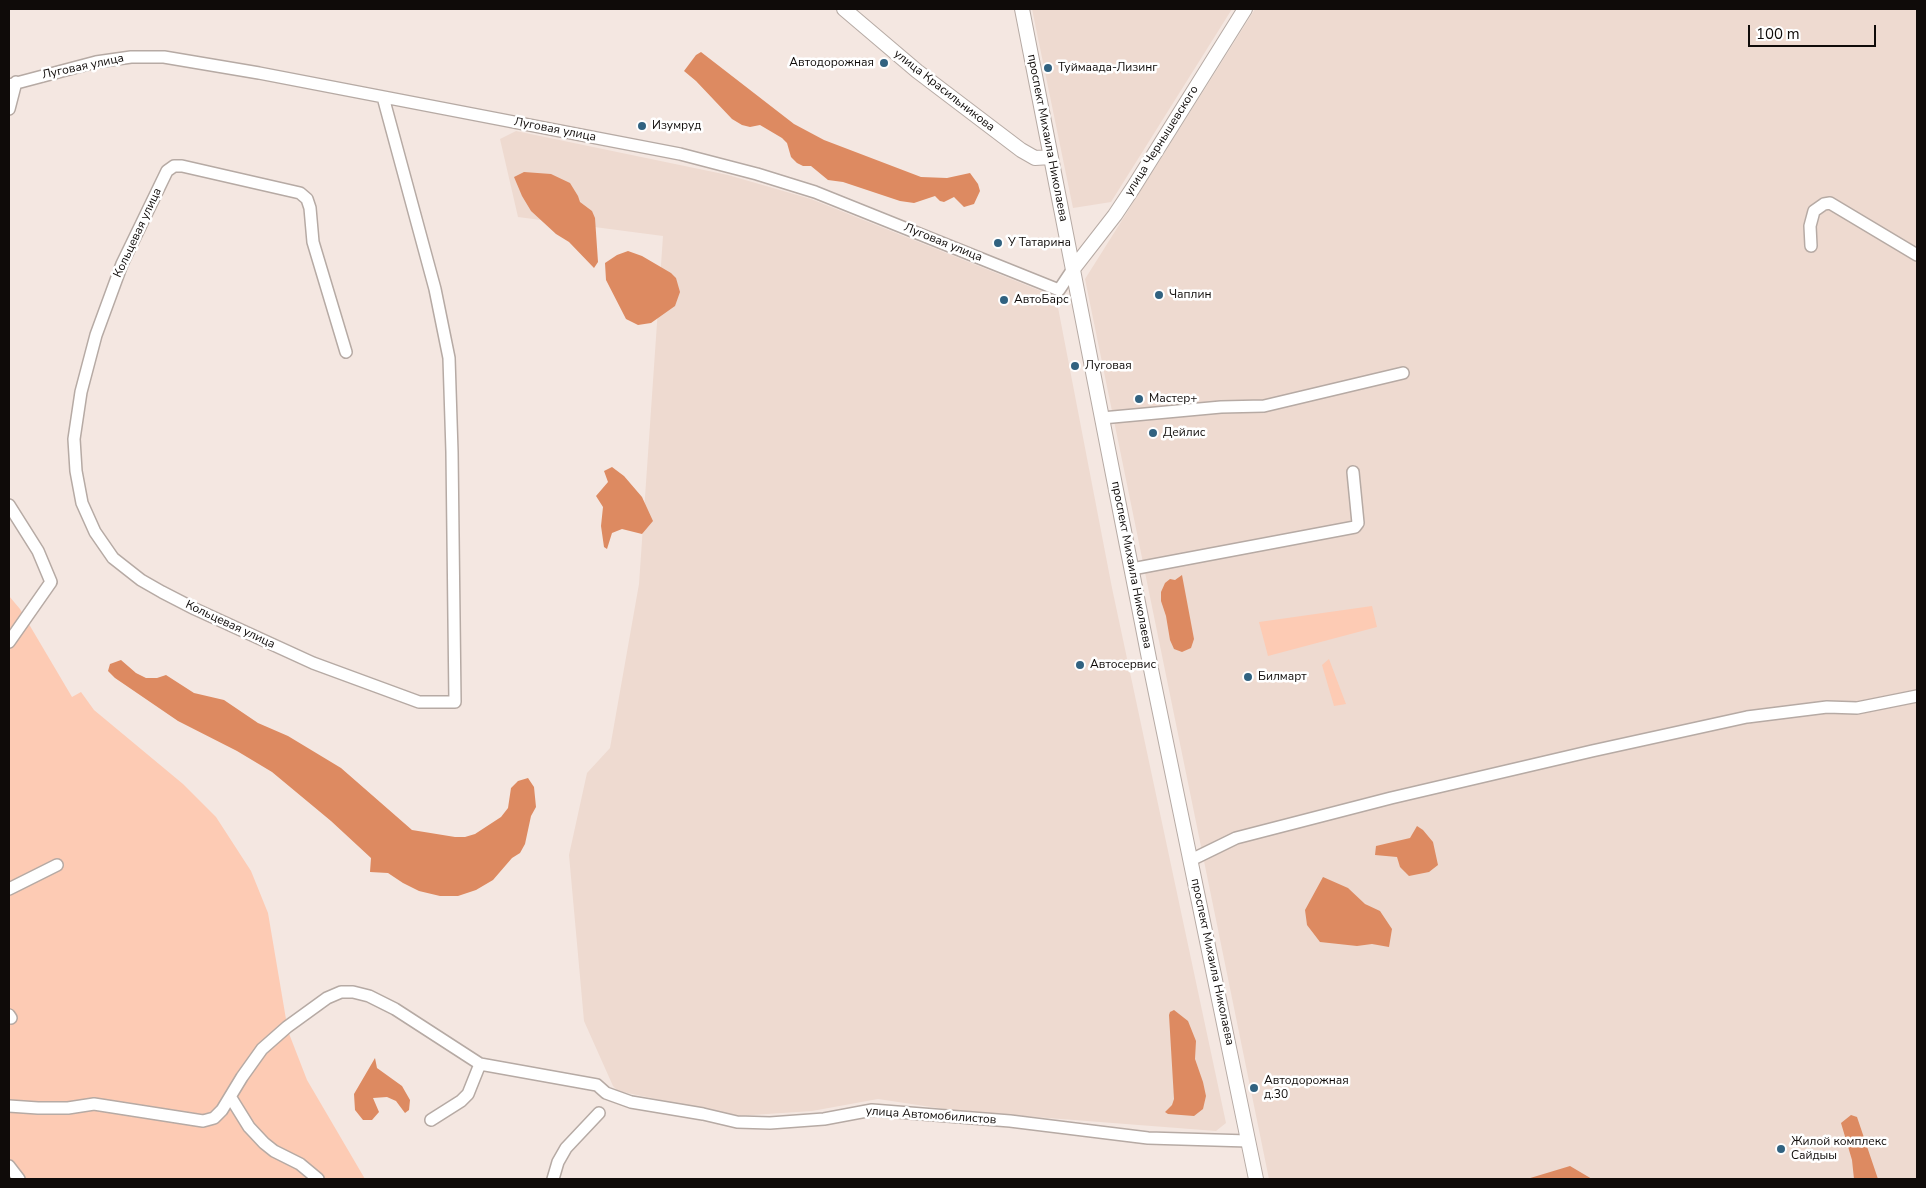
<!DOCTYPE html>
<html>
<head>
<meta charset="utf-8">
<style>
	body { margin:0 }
	#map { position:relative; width:1926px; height:1188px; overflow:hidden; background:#f4e7e1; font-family:"Nunito Sans",sans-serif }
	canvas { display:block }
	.frame { position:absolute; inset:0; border:10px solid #0f0b09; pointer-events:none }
	.scale { position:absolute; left:1748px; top:25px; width:128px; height:22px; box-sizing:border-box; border:2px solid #0f0b09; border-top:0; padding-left:6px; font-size:15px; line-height:18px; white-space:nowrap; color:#0f0b09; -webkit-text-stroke:4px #fff; paint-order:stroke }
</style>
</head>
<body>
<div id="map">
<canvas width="1926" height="1188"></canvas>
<div class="frame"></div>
<div class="scale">100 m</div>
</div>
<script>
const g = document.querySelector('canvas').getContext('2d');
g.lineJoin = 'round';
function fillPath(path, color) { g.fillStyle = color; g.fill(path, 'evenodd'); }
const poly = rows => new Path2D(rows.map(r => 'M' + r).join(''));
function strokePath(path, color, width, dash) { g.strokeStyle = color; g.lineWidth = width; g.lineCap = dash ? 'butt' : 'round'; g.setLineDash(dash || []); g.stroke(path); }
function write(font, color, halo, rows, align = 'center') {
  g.font = font + ' "Nunito Sans",sans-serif'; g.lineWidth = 5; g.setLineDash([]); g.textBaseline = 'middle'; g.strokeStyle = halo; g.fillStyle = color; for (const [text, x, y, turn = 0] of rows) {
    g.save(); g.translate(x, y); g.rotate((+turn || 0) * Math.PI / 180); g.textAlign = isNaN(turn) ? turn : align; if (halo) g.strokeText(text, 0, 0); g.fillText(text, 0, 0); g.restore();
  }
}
fillPath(poly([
	[1032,9,1232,9,1111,202,1073,208],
	[1255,9,1917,9,1917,1179,1269,1179,1085,279],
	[516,131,728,175,811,199,1056,297,1112,588,1226,1123,1216,1131,958,1111,878,1099,812,1111,737,1116,618,1091,613,1086,584,1021,569,855,587,773,610,748,639,584,663,236,518,217,500,139]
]), '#eedad0');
fillPath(poly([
	[9,596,20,609,72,697,81,692,94,710,183,784,216,817,251,871,268,913,288,1031,307,1080,365,1179,9,1179],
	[1372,606,1377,627,1268,656,1259,622],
	[1329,659,1346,704,1334,706,1322,665]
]), '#fdcbb4');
fillPath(poly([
	[701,52,794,124,824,140,921,177,947,178,970,173,978,184,980,191,974,204,964,207,954,197,944,202,940,201,935,196,914,203,900,201,843,182,828,180,811,166,803,166,797,163,791,157,787,143,782,138,760,125,750,127,742,125,732,119,696,81,684,71,696,55],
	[524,172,551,174,570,183,578,196,580,202,592,211,595,218,598,262,594,268,569,242,556,234,531,211,522,196,514,177],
	[628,251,642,256,671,273,676,278,680,292,675,306,651,323,638,325,626,319,606,280,605,263,617,255],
	[612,467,624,476,642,497,653,521,642,534,622,529,612,533,607,549,604,547,601,526,603,507,596,496,608,482,604,471],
	[1182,575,1194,639,1191,648,1182,652,1174,649,1170,640,1166,616,1161,601,1161,592,1165,583,1170,579,1175,580],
	[121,660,136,673,146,678,157,678,166,675,194,693,224,700,258,723,288,736,341,768,412,830,455,837,465,837,475,834,501,817,508,808,511,788,518,781,528,778,534,787,536,807,531,816,525,844,520,853,512,858,493,880,476,890,458,896,440,896,419,891,403,883,388,873,370,872,371,858,331,821,272,772,237,751,178,721,115,678,108,671,110,664],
	[1417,826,1423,830,1433,842,1438,865,1429,872,1409,876,1400,867,1397,857,1375,855,1376,846,1410,838],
	[1323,877,1348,888,1365,904,1380,911,1392,929,1389,947,1372,944,1357,946,1320,942,1307,925,1305,910],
	[1174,1010,1188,1021,1196,1041,1195,1059,1203,1082,1206,1096,1203,1109,1194,1116,1168,1114,1165,1112,1172,1105,1174,1099,1169,1015,1170,1012],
	[375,1058,377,1068,402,1086,410,1100,409,1110,405,1113,396,1101,387,1097,373,1098,379,1112,372,1120,363,1120,355,1110,354,1094],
	[1851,1115,1857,1117,1878,1179,1854,1179,1852,1160,1841,1123],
	[1570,1166,1592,1179,1527,1179]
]), '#dd8a61');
const minor = poly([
	[9,85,96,62,131,57,164,57,259,73,680,154,757,174,815,192,1059,290,1073,269],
	[9,109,16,82],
	[1811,246,1810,226,1814,211,1824,204,1830,203,1917,255],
	[346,352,313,242,310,208,307,199,300,193,182,166,174,166,167,171,122,264,96,335,81,392,74,439,76,471,82,503,95,532,113,558,141,580,162,592,195,609,313,663,419,702,455,702,452,452,449,358,435,289,383,97],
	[1102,418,1221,407,1264,406,1403,373],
	[9,505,38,551,51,582,9,642],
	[1132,569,1355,527,1358,523,1353,472],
	[1191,860,1236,838,1391,798,1592,751,1747,717,1827,707,1857,708,1917,696],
	[9,889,57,865],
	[9,1015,11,1018],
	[231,1098,249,1127,264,1143,274,1151,300,1164,318,1179],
	[9,1106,38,1108,68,1108,94,1104,203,1121,214,1118,222,1110,242,1077,262,1049,287,1027,327,998,341,992,353,992,369,996,395,1009,480,1064,597,1085,606,1093,631,1102,703,1114,737,1122,770,1123,824,1119,872,1110,1010,1121,1148,1138,1248,1141],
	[431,1120,461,1101,468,1094,480,1064],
	[9,1166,19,1179],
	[553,1179,558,1162,566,1148,599,1113]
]);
const major = poly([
	[844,9,917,71,1021,150,1035,158,1051,157],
	[1022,9,1152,674,1256,1179],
	[1073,269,1115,215,1133,188,1245,9]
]);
strokePath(minor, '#b6aaa4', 14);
strokePath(major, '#b6aaa4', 16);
strokePath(minor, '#fff', 11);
strokePath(major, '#fff', 14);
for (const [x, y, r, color] of [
	[884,63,5,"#316280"],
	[1048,68,5,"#316280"],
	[642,126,5,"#316280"],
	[998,243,5,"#316280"],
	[1159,295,5,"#316280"],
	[1004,300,5,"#316280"],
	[1075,366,5,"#316280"],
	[1139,399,5,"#316280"],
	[1153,433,5,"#316280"],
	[1080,665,5,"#316280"],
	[1248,677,5,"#316280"],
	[1254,1088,5,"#316280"],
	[1781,1149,5,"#316280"]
]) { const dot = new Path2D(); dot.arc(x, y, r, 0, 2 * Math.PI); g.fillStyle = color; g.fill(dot); strokePath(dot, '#fff', 2); }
write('12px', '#0f0b09', '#fff', [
	["Автодорожная",874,63,"right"],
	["Туймаада-Лизинг",1058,68],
	["Изумруд",652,126],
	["У Татарина",1008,243],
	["Чаплин",1169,295],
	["АвтоБарс",1014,300],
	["Луговая",1085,366],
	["Мастер+",1149,399],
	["Дейлис",1163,433],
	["Автосервис",1090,665],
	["Билмарт",1258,677],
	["Автодорожная",1264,1081],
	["д.30",1264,1095],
	["Жилой комплекс",1791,1142],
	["Сайдыы",1791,1156]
], 'left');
write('12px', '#0f0b09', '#fff', [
	["Луговая улица",83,67,-12],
	["улица Красильникова",944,91,38],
	["Луговая улица",555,130,11],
	["проспект Михаила Николаева",1047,138,79],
	["улица Чернышевского",1162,141,-58],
	["Кольцевая улица",138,233,-65],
	["Луговая улица",943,243,22],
	["проспект Михаила Николаева",1131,565,79],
	["Кольцевая улица",230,625,25],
	["проспект Михаила Николаева",1212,962,78],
	["улица Автомобилистов",931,1116,4]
]);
</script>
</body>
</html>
